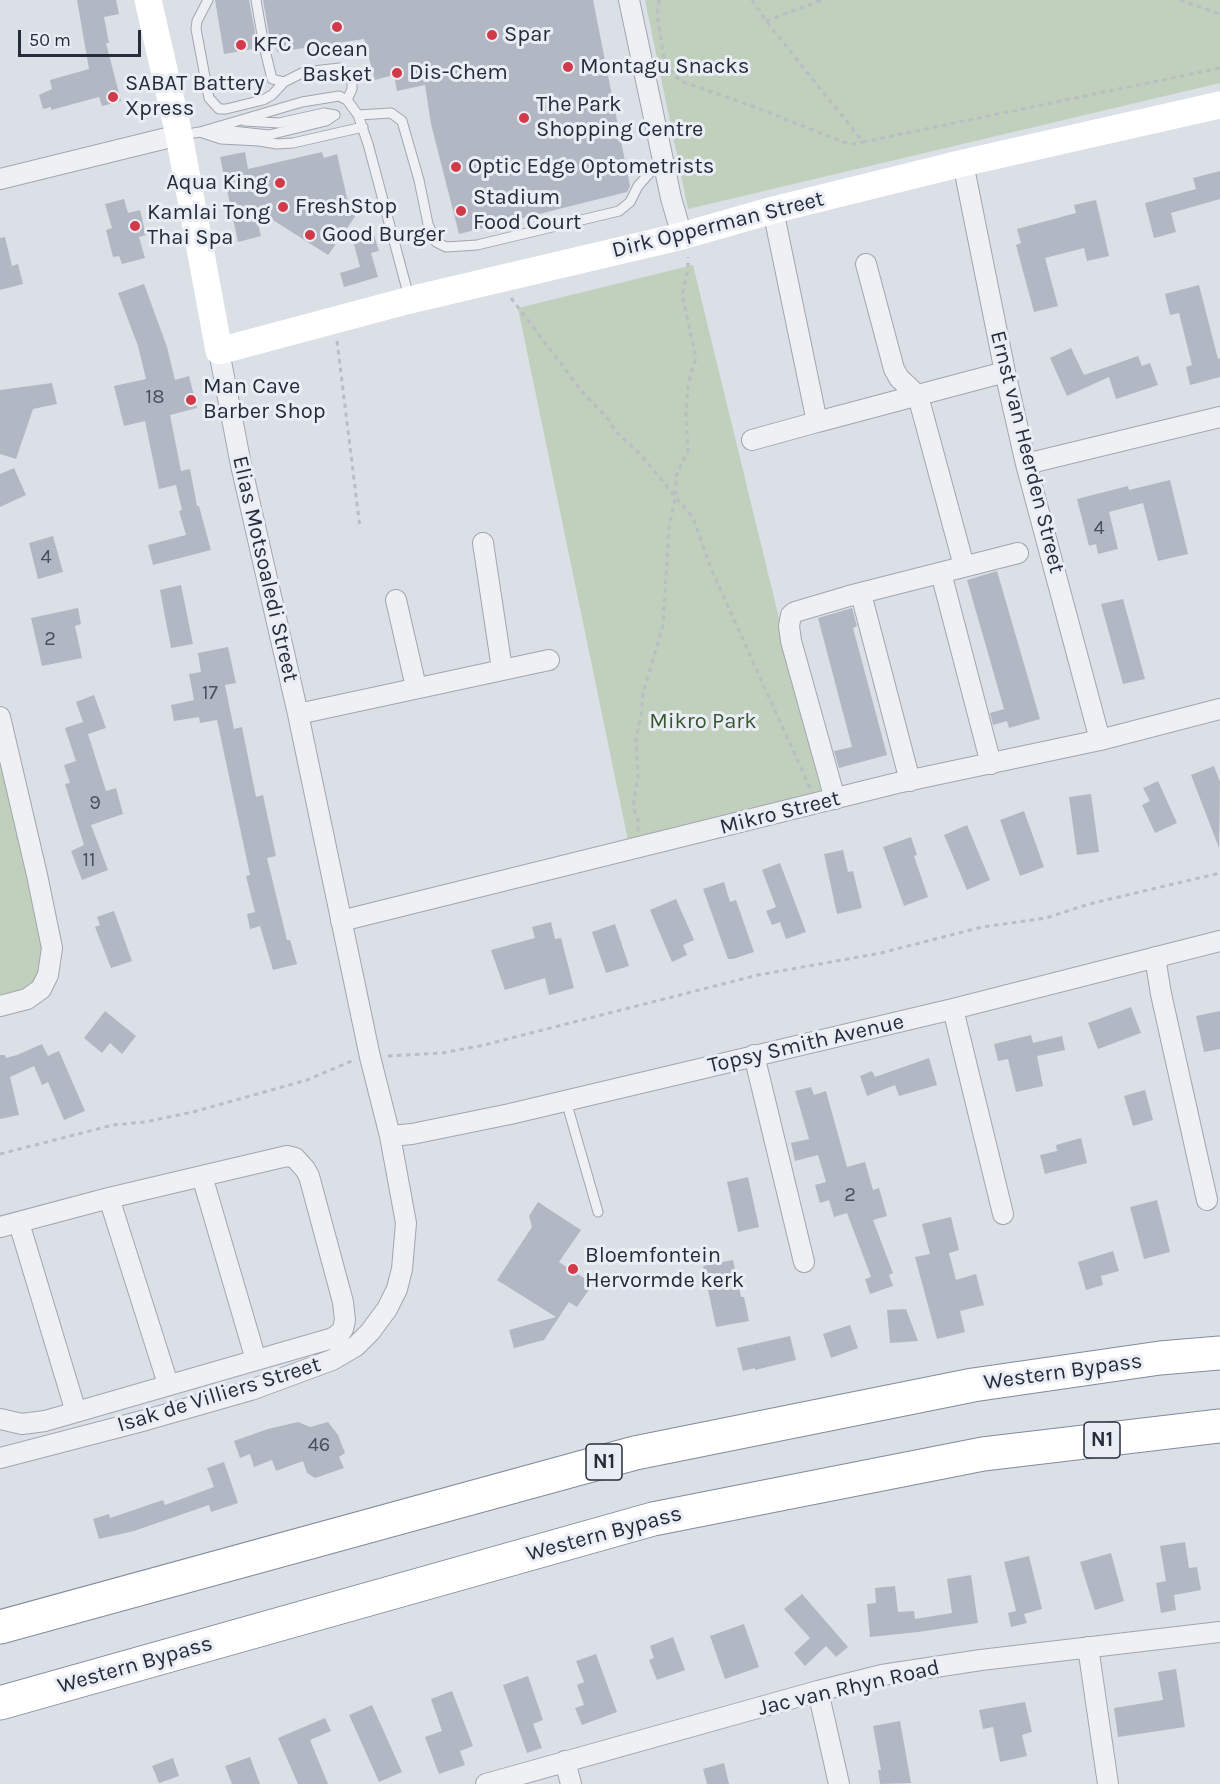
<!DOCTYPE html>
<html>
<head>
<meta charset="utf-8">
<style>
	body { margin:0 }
	#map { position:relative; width:1220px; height:1784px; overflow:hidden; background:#dbdfe6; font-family:Karla,sans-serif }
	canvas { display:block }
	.scale { position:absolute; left:18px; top:30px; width:123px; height:27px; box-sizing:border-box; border:3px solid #252c3c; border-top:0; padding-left:8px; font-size:18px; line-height:21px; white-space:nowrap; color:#252c3c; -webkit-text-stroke:4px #eaeef4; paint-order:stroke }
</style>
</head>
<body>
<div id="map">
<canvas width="1220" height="1784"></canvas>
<div class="scale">50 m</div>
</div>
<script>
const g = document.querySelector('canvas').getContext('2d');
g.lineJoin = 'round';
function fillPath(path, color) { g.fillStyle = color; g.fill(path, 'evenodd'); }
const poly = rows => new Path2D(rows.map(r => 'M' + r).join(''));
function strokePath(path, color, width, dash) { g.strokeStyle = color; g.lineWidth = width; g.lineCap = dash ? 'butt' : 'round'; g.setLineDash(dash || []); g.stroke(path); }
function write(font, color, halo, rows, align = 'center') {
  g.font = font + ' Karla,sans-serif'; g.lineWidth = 6; g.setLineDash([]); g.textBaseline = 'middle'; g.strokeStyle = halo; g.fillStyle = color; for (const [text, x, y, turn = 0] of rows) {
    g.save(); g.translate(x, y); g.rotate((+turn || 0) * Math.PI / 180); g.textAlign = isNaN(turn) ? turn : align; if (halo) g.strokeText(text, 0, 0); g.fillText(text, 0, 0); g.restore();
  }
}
fillPath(poly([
	[645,0,1220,0,1220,83,688,209],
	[693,265,823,799,629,845,518,308],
	[0,750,45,958,39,980,28,993,0,1003]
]), '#c0d0bc');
fillPath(poly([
	[77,0,116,0,119,14,104,17,109,43,106,43,121,101,102,106,99,97,51,110,51,107,43,109,39,95,52,89,50,80,89,69],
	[215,0,249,0,258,48,224,54],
	[263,0,593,0,630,186,627,192,459,234,431,124,425,85,397,91,394,75,375,80,364,39,277,52,276,45,271,46],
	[245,152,248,169,322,152,324,158,337,154,347,198,359,211,328,255,254,208,261,236,238,242,220,157],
	[1220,171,1220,199,1171,213,1176,232,1154,238,1145,203,1196,189,1193,178],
	[124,199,128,213,140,210,146,235,139,237,145,258,122,264,119,256,113,257,106,230,112,228,105,204],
	[1096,200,1109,256,1087,261,1084,248,1045,258,1058,306,1034,312,1016,245,1021,243,1017,229,1076,213,1074,205],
	[373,232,379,251,371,253,378,277,344,287,340,273,360,267,352,237],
	[5,237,12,266,18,264,23,284,0,290,0,238],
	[144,284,167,347,175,380,189,376,197,408,170,415,181,471,190,469,197,506,199,506,211,550,153,565,148,545,186,535,179,511,182,510,176,485,159,489,145,421,124,426,114,386,146,379,138,346,118,293],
	[1199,285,1218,359,1220,358,1220,377,1190,385,1186,367,1192,365,1179,313,1170,315,1165,294],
	[1071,348,1084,375,1138,356,1142,366,1150,363,1158,385,1116,399,1109,377,1067,396,1050,358],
	[52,383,57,404,33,409,16,459,0,454,0,390],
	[14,468,26,495,0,507,0,474],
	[1170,480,1188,554,1158,561,1143,503,1109,512,1118,549,1098,554,1096,544,1089,546,1077,499,1128,486,1129,490],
	[53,536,63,572,38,579,29,543],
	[997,571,1040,719,1009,728,1007,721,993,725,990,713,1004,709,967,580],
	[181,585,193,644,171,648,160,590],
	[1123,599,1145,679,1123,684,1101,604],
	[78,608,81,624,75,626,82,658,42,666,31,618],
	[852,608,857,626,853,628,887,755,839,768,834,751,852,747,818,618],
	[228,647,236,683,225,685,234,729,242,727,256,797,263,795,276,856,267,858,287,940,290,940,297,964,273,970,260,926,250,929,247,914,255,912,246,876,250,875,217,720,200,723,199,717,174,721,171,705,194,700,189,674,201,672,198,653],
	[94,695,106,728,88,734,106,791,116,788,123,814,91,825,108,870,82,880,71,851,84,845,65,784,70,783,64,765,76,761,65,728,83,722,76,702],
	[1214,766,1220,782,1219,848,1191,775],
	[1158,781,1177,823,1155,833,1142,805,1150,801,1143,788],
	[1091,794,1099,852,1077,855,1069,797],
	[1024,811,1044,867,1020,876,1000,820],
	[967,825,990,880,967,890,944,835],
	[911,837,917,855,914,856,928,897,904,906,883,847],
	[843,850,848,872,853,871,862,908,837,914,824,854],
	[780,863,806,932,786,939,780,922,772,925,766,911,776,907,762,870],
	[724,882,730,902,736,900,754,952,733,959,728,959,703,889],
	[676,899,694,940,683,945,687,955,672,962,650,910],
	[114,911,132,961,111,968,95,927,100,925,97,917],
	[551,922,555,939,561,938,574,988,549,995,545,978,505,990,491,950,535,938,532,927],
	[615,924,629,966,606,973,592,932],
	[1131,1007,1141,1033,1098,1049,1088,1023],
	[105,1011,136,1036,122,1054,110,1043,102,1053,84,1038],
	[1220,1011,1220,1049,1204,1052,1196,1016],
	[1031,1035,1033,1043,1062,1036,1065,1050,1037,1056,1043,1086,1016,1092,1008,1059,998,1061,994,1044],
	[42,1044,48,1056,59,1051,85,1111,64,1120,48,1082,42,1085,34,1066,10,1077,19,1115,0,1119,0,1055,5,1055,6,1058,17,1055],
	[929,1058,937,1085,899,1096,895,1085,867,1096,860,1076,872,1071,875,1077],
	[811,1087,814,1095,826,1091,847,1167,865,1162,873,1190,879,1188,887,1216,873,1220,893,1273,889,1275,893,1286,870,1294,865,1279,871,1277,847,1213,834,1217,829,1200,820,1203,815,1185,826,1182,818,1155,795,1161,791,1143,809,1139,795,1091],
	[1145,1090,1153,1120,1133,1126,1124,1096],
	[1081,1138,1087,1163,1045,1174,1040,1155,1057,1151,1056,1145],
	[748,1177,759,1227,738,1232,727,1182],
	[1157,1200,1170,1252,1144,1259,1130,1207],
	[538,1202,581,1230,559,1262,593,1284,577,1307,569,1302,544,1340,514,1348,509,1330,556,1317,497,1280,532,1227,529,1216],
	[951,1217,959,1250,949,1253,956,1280,976,1274,984,1305,960,1311,965,1332,937,1339,915,1257,930,1254,922,1224],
	[1113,1251,1119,1271,1101,1276,1103,1285,1086,1290,1078,1262],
	[733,1260,741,1297,744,1297,749,1321,716,1327,703,1266],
	[906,1309,918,1341,890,1343,887,1310],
	[850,1325,858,1348,831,1358,823,1334],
	[790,1336,796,1360,755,1370,755,1368,743,1371,737,1348],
	[298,1422,310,1427,328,1422,338,1435,345,1453,339,1457,344,1468,315,1478,307,1473,303,1461,276,1471,272,1460,254,1467,250,1454,240,1458,234,1441,268,1429],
	[224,1462,238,1503,211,1512,209,1505,134,1531,99,1539,93,1519,109,1514,110,1518,163,1500,165,1505,214,1487,207,1468],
	[1185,1542,1189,1568,1197,1567,1201,1590,1174,1595,1176,1610,1161,1613,1156,1583,1166,1581,1160,1546],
	[1111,1553,1124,1601,1095,1610,1080,1562],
	[1029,1556,1042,1609,1024,1614,1027,1623,1011,1627,1008,1613,1016,1611,1004,1562],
	[971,1575,978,1623,918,1632,870,1637,867,1604,876,1603,875,1588,895,1586,898,1612,914,1611,915,1619,952,1613,947,1579],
	[802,1594,848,1647,836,1657,826,1646,805,1666,794,1653,810,1638,784,1609],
	[744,1624,759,1667,725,1679,710,1636],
	[673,1637,685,1670,657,1680,649,1660,654,1658,650,1646],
	[596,1654,617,1712,582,1725,575,1708,584,1705,577,1685,584,1682,576,1661],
	[1176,1669,1185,1727,1118,1737,1114,1708,1163,1700,1158,1672],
	[528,1676,543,1720,533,1724,542,1748,527,1753,503,1685],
	[452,1691,473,1746,460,1751,465,1765,439,1774,425,1737,442,1731,431,1699],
	[1025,1702,1032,1732,1022,1735,1027,1756,1000,1762,993,1727,983,1729,979,1710],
	[372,1705,402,1772,379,1782,349,1715],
	[325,1718,331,1731,310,1740,328,1784,298,1784,278,1738],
	[900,1721,911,1783,880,1784,878,1770,881,1770,873,1726],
	[250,1757,260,1784,232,1784,225,1766],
	[173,1758,179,1776,159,1783,152,1766],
	[724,1763,729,1784,707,1784,703,1769]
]), '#b2b8c3');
const lane = poly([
	[208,0,197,21,196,29,209,98,219,109,226,109,263,100,272,95,284,82,304,72,340,68,349,75,352,82,352,89,347,100],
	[256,0,264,46,272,79,284,82],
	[358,115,391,113,402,121,419,180,428,224,436,242,446,247,477,245,619,211,630,202,638,186,661,160],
	[245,121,279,123,324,113,335,115],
	[200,132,221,139,259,141,277,144,293,143,363,127],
	[181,135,200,132,302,102,339,96,347,100,358,115,368,144,409,297],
	[211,135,232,131,269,135,326,121,335,115],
	[566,1101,598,1212]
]);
const street = poly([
	[629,0,671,198,682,236],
	[963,163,1005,372,1026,464,1100,740],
	[0,179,179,135],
	[866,264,894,369,899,378,918,396,964,566],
	[817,422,1005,372],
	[752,440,817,422,773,210],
	[1026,464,1220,417],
	[483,543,502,669],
	[941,573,991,764],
	[861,594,910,781],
	[396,600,416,687],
	[298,714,549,660],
	[0,717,37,875,52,948,48,975,41,989,27,999,0,1006],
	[835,799,791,641,789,626,791,615,795,612,849,596,1018,553],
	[341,921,897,783,1100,740,1220,709],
	[1155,957,1161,994,1207,1200],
	[953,1009,1003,1214],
	[754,1055,804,1262],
	[390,1136,412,1134,510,1114,953,1009,1220,941],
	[202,1176,256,1360],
	[109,1198,168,1384],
	[19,1223,76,1412],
	[0,1227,109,1198,202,1176,287,1156,295,1158,305,1169,309,1176,343,1302,345,1320,343,1329,340,1333,333,1338,319,1342,45,1421,22,1424,0,1419],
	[0,1458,146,1420,251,1390,332,1360,356,1346,370,1332,387,1309,397,1289,402,1269,406,1223,390,1136,370,1057,298,714,241,465,219,351],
	[1088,1647,1108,1784],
	[818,1691,839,1784],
	[565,1761,571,1784],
	[486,1784,818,1691,882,1675,981,1660,1220,1632]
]);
const highway = poly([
	[0,1627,635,1453,973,1385,1160,1358,1220,1353],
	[0,1703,653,1519,983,1454,1220,1426]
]);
strokePath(lane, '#a1a6b0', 11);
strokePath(street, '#a1a6b0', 22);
strokePath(highway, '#828b9d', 35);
strokePath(poly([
	[659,0,657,15,665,63,680,81,755,107,843,142,856,144,863,142],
	[752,0,766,21,863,142,1220,68],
	[1180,0,1220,14],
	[766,21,822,0],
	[511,298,584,394,609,420,615,431,642,456,693,518,712,571,810,788],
	[337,341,360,528],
	[638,831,638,820,633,807,638,776,636,739,641,715,643,693,663,626,669,526,676,495,676,476,688,450,686,417,688,384,696,358,682,294,688,270,688,257],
	[388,1056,442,1053,484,1045,758,975,881,953,982,927,1046,918,1089,904,1220,873],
	[0,1154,113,1125,145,1122,193,1112,307,1080,352,1061]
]), '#babdc4', 3, [4.5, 4.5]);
strokePath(lane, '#eef0f4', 9);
strokePath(street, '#eef0f4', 20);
strokePath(poly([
	[148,0,179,135,219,351,410,300,682,236,773,210,963,163,1220,105]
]), '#fff', 27);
strokePath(highway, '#fff', 33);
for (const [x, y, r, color] of [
	[337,27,6,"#d23949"],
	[492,35,6,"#d23949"],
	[241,45,6,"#d23949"],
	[568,67,6,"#d23949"],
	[397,73,6,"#d23949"],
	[113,97,6,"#d23949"],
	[524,118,6,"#d23949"],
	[456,167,6,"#d23949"],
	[280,183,6,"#d23949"],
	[283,207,6,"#d23949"],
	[461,211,6,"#d23949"],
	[135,226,6,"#d23949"],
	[310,235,6,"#d23949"],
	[191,400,6,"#d23949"],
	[573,1269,6,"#d23949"]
]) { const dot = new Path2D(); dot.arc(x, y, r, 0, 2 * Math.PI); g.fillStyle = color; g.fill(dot); strokePath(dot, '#eaeef4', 2); }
write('20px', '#484f5e', null, [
	["18",155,397],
	["4",1099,528],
	["4",46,557],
	["2",50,639],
	["17",210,693],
	["9",95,803],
	["11",89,860],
	["2",850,1195],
	["46",319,1445]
]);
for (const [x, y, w] of [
	[1102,1440,36],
	[604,1462,36]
]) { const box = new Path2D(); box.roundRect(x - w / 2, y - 18, w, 36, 4.5); g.fillStyle = '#eaeef4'; g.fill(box); strokePath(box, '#252c3c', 1.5); }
write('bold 21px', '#252c3c', null, [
	["N1",1102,1440],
	["N1",604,1462]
]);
write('22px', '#252c3c', '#eaeef4', [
	["Spar",504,35],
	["KFC",253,45],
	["Ocean",337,50,"center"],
	["Basket",337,75,"center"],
	["Montagu Snacks",580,67],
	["Dis-Chem",409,73],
	["SABAT Battery",125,84],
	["Xpress",125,109],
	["The Park",536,105],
	["Shopping Centre",536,130],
	["Optic Edge Optometrists",468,167],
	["Aqua King",268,183,"right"],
	["Stadium",473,198],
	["Food Court",473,223],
	["FreshStop",295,207],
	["Kamlai Tong",147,213],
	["Thai Spa",147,238],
	["Good Burger",322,235],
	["Man Cave",203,387],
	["Barber Shop",203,412],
	["Bloemfontein",585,1256],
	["Hervormde kerk",585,1281]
], 'left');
write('22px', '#252c3c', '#eaeef4', [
	["Dirk Opperman Street",718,225,-14],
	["Ernst van Heerden Street",1027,452,76],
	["Elias Motsoaledi Street",265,569,77],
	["Mikro Street",780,813,-14],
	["Topsy Smith Avenue",806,1044,-13],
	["Western Bypass",1063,1372,-8],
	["Isak de Villiers Street",219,1395,-17],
	["Western Bypass",604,1534,-15],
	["Western Bypass",135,1665,-16],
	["Jac van Rhyn Road",849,1688,-13]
]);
write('22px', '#375832', '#eaeef4', [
	["Mikro Park",703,722]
]);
</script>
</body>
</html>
